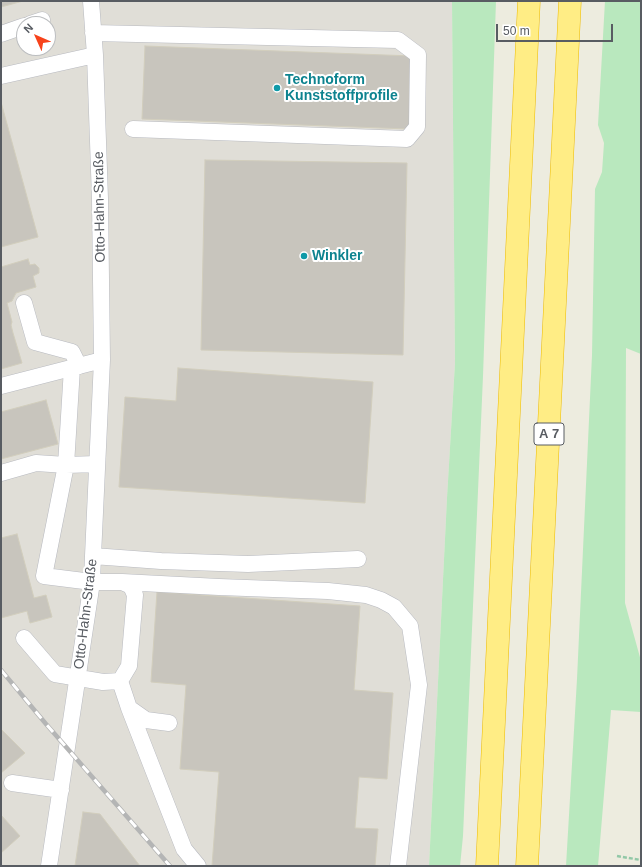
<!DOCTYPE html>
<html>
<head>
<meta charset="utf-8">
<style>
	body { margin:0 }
	#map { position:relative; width:642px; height:867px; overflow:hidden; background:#edecdf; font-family:Arial,sans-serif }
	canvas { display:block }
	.frame { position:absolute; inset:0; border:2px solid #585c62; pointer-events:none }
	.north { position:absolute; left:16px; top:16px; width:40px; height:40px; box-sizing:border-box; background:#fff; border:1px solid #bcbec0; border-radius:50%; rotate:315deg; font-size:11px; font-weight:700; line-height:16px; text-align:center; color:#585c62 }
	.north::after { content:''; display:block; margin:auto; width:14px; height:18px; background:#f7431b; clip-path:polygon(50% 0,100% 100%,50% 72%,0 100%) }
	.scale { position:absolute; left:496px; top:24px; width:117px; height:18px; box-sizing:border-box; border:2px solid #585c62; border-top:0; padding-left:5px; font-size:12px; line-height:14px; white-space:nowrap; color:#585c62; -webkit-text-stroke:3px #fff; paint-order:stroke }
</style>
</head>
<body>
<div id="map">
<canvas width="642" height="867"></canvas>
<div class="frame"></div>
<div class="north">N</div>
<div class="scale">50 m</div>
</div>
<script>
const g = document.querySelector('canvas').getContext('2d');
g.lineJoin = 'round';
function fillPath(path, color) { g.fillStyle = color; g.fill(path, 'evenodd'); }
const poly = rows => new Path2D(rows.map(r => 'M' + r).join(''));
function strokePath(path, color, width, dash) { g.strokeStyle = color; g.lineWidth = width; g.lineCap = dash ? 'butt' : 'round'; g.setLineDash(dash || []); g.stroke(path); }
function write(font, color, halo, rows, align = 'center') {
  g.font = font + ' Arial,sans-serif'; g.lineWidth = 4; g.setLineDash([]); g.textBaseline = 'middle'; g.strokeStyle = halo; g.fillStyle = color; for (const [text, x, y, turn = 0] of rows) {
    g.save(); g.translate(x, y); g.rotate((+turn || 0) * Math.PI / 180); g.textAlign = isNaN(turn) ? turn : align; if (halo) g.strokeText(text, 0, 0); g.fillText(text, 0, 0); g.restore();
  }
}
fillPath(poly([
	[1,1,452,1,455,363,447,498,429,866,1,866],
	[24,24,48,24,48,48,24,48]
]), '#e0ded7');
fillPath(poly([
	[452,1,496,1,483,376,463,836,460,866,429,866,447,498,455,363],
	[605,1,641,1,641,354,626,348,625,603,641,661,641,712,611,710,598,866,566,866,577,679,592,355,595,189,602,172,604,143,598,125]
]), '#b9e8be');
const building = poly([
	[1,1,23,1,1,7,1,1],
	[145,46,412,56,409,129,142,119,145,46],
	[1,102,38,237,1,247,1,102],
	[205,160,407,163,403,355,201,350,205,160],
	[28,259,30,265,35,264,39,268,39,273,33,276,36,287,16,293,12,301,7,303,12,322,11,325,13,333,22,363,1,369,1,267,28,259],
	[178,368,373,382,365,503,119,487,125,397,176,401,178,368],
	[46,400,58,444,1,459,1,412,46,400],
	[17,534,34,598,46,595,52,617,30,623,27,611,1,618,1,538,17,534],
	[157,592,360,606,354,690,393,693,387,779,359,777,355,828,378,829,375,866,212,866,219,772,180,769,186,685,151,682,157,592],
	[1,729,25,753,1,773,1,729],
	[83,812,100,814,140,866,75,866,83,812],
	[1,815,20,836,1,853,1,815]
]);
fillPath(building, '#c8c5bd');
strokePath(building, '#d2cebd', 1);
const minor = poly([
	[30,24,42,20],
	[93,33,398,40,418,55,417,127,407,139,133,129],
	[1,34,24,26],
	[1,76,95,55],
	[24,303,35,342,72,352,79,366],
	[1,386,102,360],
	[1,473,36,463,66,465,97,464],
	[93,556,161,561,248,564,358,559],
	[122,582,219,587,328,591,366,595,381,600,394,607,410,626,419,685,398,866],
	[24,638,55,674,103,682,120,681,129,666,135,595,131,586,122,582,92,582,44,576,66,465,72,368],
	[120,681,129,708,146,720,169,723],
	[129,708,184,849,198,866],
	[12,783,61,790],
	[49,866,92,582,93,556,102,360,100,199,95,55,91,1]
]);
const highway = poly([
	[487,866,529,1],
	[527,866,570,1]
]);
strokePath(minor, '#b8bac0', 17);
strokePath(highway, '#edbb00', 23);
strokePath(poly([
	[617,856,641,860]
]), '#92c8a7', 2.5, [4, 2]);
strokePath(minor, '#fff', 16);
strokePath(highway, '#ffed85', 22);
const rail = poly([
	[1,670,46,724,170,866]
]);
strokePath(rail, '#b4b5b5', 4.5);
strokePath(rail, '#fff', 3, [9]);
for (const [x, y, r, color] of [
	[277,88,4,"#0f9aa8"],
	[304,256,4,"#0f9aa8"]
]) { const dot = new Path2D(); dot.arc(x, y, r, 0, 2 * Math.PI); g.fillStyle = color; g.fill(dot); strokePath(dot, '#fff', 1.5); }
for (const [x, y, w] of [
	[549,434,30]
]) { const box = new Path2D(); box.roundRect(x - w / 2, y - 11, w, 22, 3); g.fillStyle = '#fff'; g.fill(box); strokePath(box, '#585c62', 1); }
write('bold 13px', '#585c62', null, [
	["A 7",549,434]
]);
write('bold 14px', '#0d838f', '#fff', [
	["Technoform",285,80],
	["Kunststoffprofile",285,96],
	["Winkler",312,256]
], 'left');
write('14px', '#585c62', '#fff', [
	["Otto-Hahn-Straße",100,207,-91],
	["Otto-Hahn-Straße",86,614,-83]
]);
</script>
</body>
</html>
